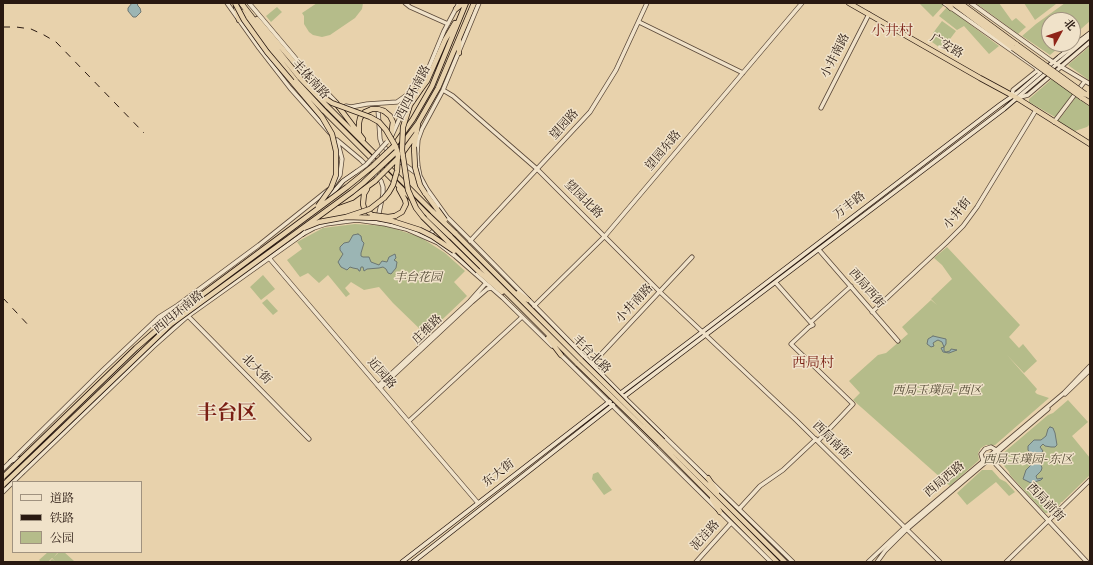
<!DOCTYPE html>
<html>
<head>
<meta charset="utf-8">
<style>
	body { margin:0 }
	#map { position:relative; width:1093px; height:565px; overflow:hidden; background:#e8d2ac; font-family:"IM FELL English","Noto Serif SC",serif }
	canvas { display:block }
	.frame { position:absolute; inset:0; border:4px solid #291911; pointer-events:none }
	.legend { position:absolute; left:12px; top:481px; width:130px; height:72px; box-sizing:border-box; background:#f0e2c9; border:1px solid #a0927f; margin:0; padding:5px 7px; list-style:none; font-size:12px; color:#291911 }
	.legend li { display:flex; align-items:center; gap:8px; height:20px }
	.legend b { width:20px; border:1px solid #a0927f }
	.north { position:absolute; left:1041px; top:12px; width:40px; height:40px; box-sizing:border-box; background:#f0e2c9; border:1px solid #a0927f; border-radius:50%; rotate:50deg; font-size:11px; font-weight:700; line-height:16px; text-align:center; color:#291911 }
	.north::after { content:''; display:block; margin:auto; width:14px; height:18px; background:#8f2418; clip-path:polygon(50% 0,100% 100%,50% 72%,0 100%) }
</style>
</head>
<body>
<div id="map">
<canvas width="1093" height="565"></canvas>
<div class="frame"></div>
<ul class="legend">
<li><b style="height:5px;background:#f0e2c9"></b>道路</li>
<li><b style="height:5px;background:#291911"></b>铁路</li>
<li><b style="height:11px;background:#b5bc8a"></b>公园</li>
</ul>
<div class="north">北</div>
</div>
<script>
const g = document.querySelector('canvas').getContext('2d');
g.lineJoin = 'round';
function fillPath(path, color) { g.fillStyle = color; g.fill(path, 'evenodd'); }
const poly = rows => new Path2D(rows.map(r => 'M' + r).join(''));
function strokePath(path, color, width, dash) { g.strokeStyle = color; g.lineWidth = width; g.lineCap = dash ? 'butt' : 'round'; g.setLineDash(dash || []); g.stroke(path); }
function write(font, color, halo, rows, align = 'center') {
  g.font = font + ' "IM FELL English","Noto Serif SC",serif'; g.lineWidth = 3; g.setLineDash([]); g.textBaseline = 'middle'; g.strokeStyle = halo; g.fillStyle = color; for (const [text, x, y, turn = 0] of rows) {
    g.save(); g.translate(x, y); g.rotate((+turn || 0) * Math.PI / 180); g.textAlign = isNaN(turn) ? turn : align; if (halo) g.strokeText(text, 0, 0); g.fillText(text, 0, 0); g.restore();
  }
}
fillPath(poly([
	[317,3,363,3,362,9,355,18,330,35,322,37,313,35,309,32,304,24,304,16,302,13],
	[919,3,941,3,944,5,933,17],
	[976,3,999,3,1012,21,1016,18,1026,27,1018,34],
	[1024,3,1055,3,1056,4,1035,20],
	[1065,3,1090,3,1090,21,1073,36,1073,20,1049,20,1049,44,1063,44,1050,55,1022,36,1036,24],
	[277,7,282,12,271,22,266,16],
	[947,7,999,46,989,54,964,26,957,30,939,16],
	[942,21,956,31,947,43,940,38,947,44,943,50,932,42,936,36,933,33],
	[1090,46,1090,81,1068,65],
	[1052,79,1073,94,1055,117,1029,102,1029,99],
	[1076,97,1090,107,1090,124,1087,127,1075,131,1058,121],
	[355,224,386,226,420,237,445,253,465,271,454,282,467,296,426,335,393,303,379,287,364,290,351,282,345,288,350,294,346,297,328,275,319,283,308,273,300,277,287,260,302,249,297,242,323,228],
	[947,247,1020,325,1009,337,1019,348,1023,344,1037,361,1024,373,1007,355,1037,389,1035,392,1037,394,1049,398,995,445,986,445,981,448,978,453,979,460,950,486,853,400,860,393,849,381,878,355,886,353,908,334,902,327,931,300,937,305,931,299,952,279,942,265,934,258],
	[263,275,275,289,261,300,250,287],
	[267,299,278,311,273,315,262,303],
	[1068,400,1088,422,1072,436,1090,458,1090,475,1062,502,1061,502,1060,504,1052,513,1045,513,1010,475,1009,472,1001,462,1002,454,1048,415,1053,413],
	[982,470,992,470,1000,479,1006,482,1015,492,1009,496,996,482,967,505,957,493],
	[598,472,612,490,604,495,592,479,593,474],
	[48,552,58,552,54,557,59,552,64,552,74,561,49,562,52,559,55,561,52,558,48,562,41,562,39,560]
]), '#b5bc8a');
const water = poly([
	[132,3,137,3,138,6,140,8,141,12,136,17,133,17,128,11,128,8,132,3],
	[358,234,361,236,362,241,364,243,361,253,361,256,363,257,369,257,371,262,379,265,382,261,387,262,389,257,395,254,396,258,394,260,397,262,396,268,391,274,388,273,386,269,383,267,379,268,367,269,364,271,363,267,361,267,360,271,359,271,358,269,353,268,350,267,347,270,341,267,338,262,343,254,340,250,340,247,344,243,349,242,353,235,358,234],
	[933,336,946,339,946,344,944,347,944,351,946,352,950,351,951,349,957,350,949,353,943,352,941,348,944,347,942,342,938,340,936,341,933,343,934,346,931,347,927,344,928,339,933,336],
	[1050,427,1053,428,1055,433,1057,445,1055,447,1051,447,1045,446,1043,444,1040,447,1043,451,1038,457,1042,468,1041,471,1036,476,1037,479,1043,478,1041,480,1031,483,1023,479,1026,470,1031,465,1033,460,1031,454,1028,450,1028,446,1034,440,1041,440,1046,436,1048,429,1050,427]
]);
fillPath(water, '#9bb5b4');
strokePath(water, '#6d7773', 1);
const tertiary = poly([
	[227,3,259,48,290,88,330,133],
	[249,3,308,73,337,103],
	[405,3,410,7,448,24],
	[479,3,443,90,422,129,418,140,417,154,418,166,420,176,427,189,447,217,476,246,620,393,793,562],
	[944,3,1035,67,1040,73],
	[971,3,1050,60,1090,84],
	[639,22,743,73],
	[443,90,453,96,537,169,660,292,797,421,940,562],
	[1012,96,1013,90,1038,70,1040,71],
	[1017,98,1028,95,1090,42],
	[346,106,351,107,367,104,397,102,414,90],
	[821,108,869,14],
	[378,109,380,139,382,145,401,162,416,173],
	[1054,122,1085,81],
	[392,135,409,98,427,72,444,31,459,3],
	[337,140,361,160,381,181,383,187,383,194,378,218],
	[334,184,340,175,342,159,337,140],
	[428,236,445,220],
	[470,241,590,112,616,70,647,3],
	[819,250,898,341],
	[269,258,478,503],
	[776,283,813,325,809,327,791,344,853,404,818,441],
	[534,306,605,236,802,3],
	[872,312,946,243,963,226,977,207,1036,110],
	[187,315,309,439],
	[811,322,851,286],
	[560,354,771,562],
	[592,364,692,257],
	[378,386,470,301,486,283],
	[380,388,472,302,487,289,491,288],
	[1065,394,1090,370],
	[409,421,522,317],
	[990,458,1087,562],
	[983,461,981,454,985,449,991,447,996,450],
	[3,469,102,371,159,317,178,305,259,245,328,190],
	[13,482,153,347,188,316,303,234,314,228,326,224,357,220,385,224,406,229,438,243,455,256,503,298,552,346],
	[3,492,13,482],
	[739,509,760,486,783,470,816,439],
	[696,562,731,523],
	[868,562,904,528,1064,393,1090,366],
	[877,562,885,551,906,530,1048,409],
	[1006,562,1090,480]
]);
const secondary = poly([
	[325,202,343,181,356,172],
	[303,234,310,226],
	[11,461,22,458],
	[22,473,27,463],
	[402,562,609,402,702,332,1001,104,1017,93,1059,57,1090,33],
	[413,562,613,405,1004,109,1090,36]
]);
const trunk = poly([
	[241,3,275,47,300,78],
	[849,3,980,78,1017,98,1090,144],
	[236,7,239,20],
	[456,9,463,3],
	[242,12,296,81],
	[257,19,304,74],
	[459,40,459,53],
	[421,89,427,81,445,40,455,23],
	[335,102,363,139],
	[327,106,433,212],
	[323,110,429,216],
	[384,111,390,116,393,122,391,136],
	[359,132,359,123,360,118,365,112,372,109],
	[393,147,413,119,432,86,466,3],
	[414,147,418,124],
	[397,151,418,123,438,88,474,3],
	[401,155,416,134],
	[367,189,364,194,363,204,364,208,372,215],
	[425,193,437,209],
	[338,203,352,198,375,181],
	[395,216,402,212,406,204,405,200,399,189],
	[455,233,581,360],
	[450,236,578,364],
	[478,271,502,292],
	[518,293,528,300],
	[548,338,561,355],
	[663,441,785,562],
	[660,444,777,562],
	[708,478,717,492],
	[712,499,720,512]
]);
const motorway = poly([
	[947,3,951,8],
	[953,3,1013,48],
	[960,3,1017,45],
	[1081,97,1090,103]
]);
strokePath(tertiary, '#594738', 5);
strokePath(secondary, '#291911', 5);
strokePath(trunk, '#291911', 6);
strokePath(motorway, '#291911', 6);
strokePath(tertiary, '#f0e2c9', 3.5);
strokePath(secondary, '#f0e2c9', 3.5);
strokePath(trunk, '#e8d2ac', 4.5);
strokePath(motorway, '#e8d2ac', 5);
strokePath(poly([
	[3,27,16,27,31,29,44,35,56,42,144,133],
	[3,298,31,328]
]), '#291911', 1, [7, 7]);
const tertiaryBridge = poly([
	[356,172,366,165,387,142]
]);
const trunkBridge = poly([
	[235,3,244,20,267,52,322,117,332,134,336,151,336,175,331,188,318,206],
	[304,74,326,99,332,103,370,117,379,122,386,130,396,147,398,154,397,171,393,185,389,192,384,198,370,209,346,217],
	[300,78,327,106],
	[296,81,323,110],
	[421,89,410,105,403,127,402,150,408,190,416,208,423,217,478,271],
	[372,109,378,109,384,111],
	[414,147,415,167,420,185,425,193],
	[375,181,398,158],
	[437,209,445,220],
	[433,212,455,233],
	[372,215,388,217,395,216],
	[429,216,450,236],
	[304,228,319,222,346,217,377,218,392,221,420,230,432,236,454,251],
	[581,360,663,441],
	[578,364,660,444],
	[3,477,136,348,168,320,347,187,373,166,393,147],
	[3,485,171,324,352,192,363,183,397,151]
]);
const motorwayBridge = poly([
	[1017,45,1085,94],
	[1013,48,1081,97]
]);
strokePath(tertiaryBridge, '#594738', 5, []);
strokePath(trunkBridge, '#291911', 6, []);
strokePath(motorwayBridge, '#291911', 6, []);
strokePath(tertiaryBridge, '#f0e2c9', 3.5);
strokePath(trunkBridge, '#e8d2ac', 4.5);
strokePath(motorwayBridge, '#e8d2ac', 5);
write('12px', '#291911', '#f0e2c9', [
	["广安路",946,47,30],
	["小井南路",836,56,-63],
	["丰体南路",310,80,48],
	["西四环南路",414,93,-62],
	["望园路",565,125,-48],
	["望园东路",664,151,-50],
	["望园北路",583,200,45],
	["万丰路",850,206,-38],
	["小井街",958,214,-52],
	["西局西街",866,289,49],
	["小井南路",635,304,-47],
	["西四环南路",179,313,-39],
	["庄维路",428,330,-44],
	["丰台北路",591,355,45],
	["北大街",256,370,45],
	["近园路",381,374,49],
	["西局南街",831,441,45],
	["东大街",499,474,-38],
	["西局西路",945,480,-40],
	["西局前街",1045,503,46],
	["泥洼路",706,536,-48]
]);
write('italic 12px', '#534a35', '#f0e2c9', [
	["丰台花园",418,279],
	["西局玉璞园-西区",937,392],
	["西局玉璞园-东区",1028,461]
]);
write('14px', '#7a1f14', '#f0e2c9', [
	["小井村",892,32],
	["西局村",813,364]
]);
write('bold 20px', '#7a1f14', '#f0e2c9', [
	["丰台区",227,415]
]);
</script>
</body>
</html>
